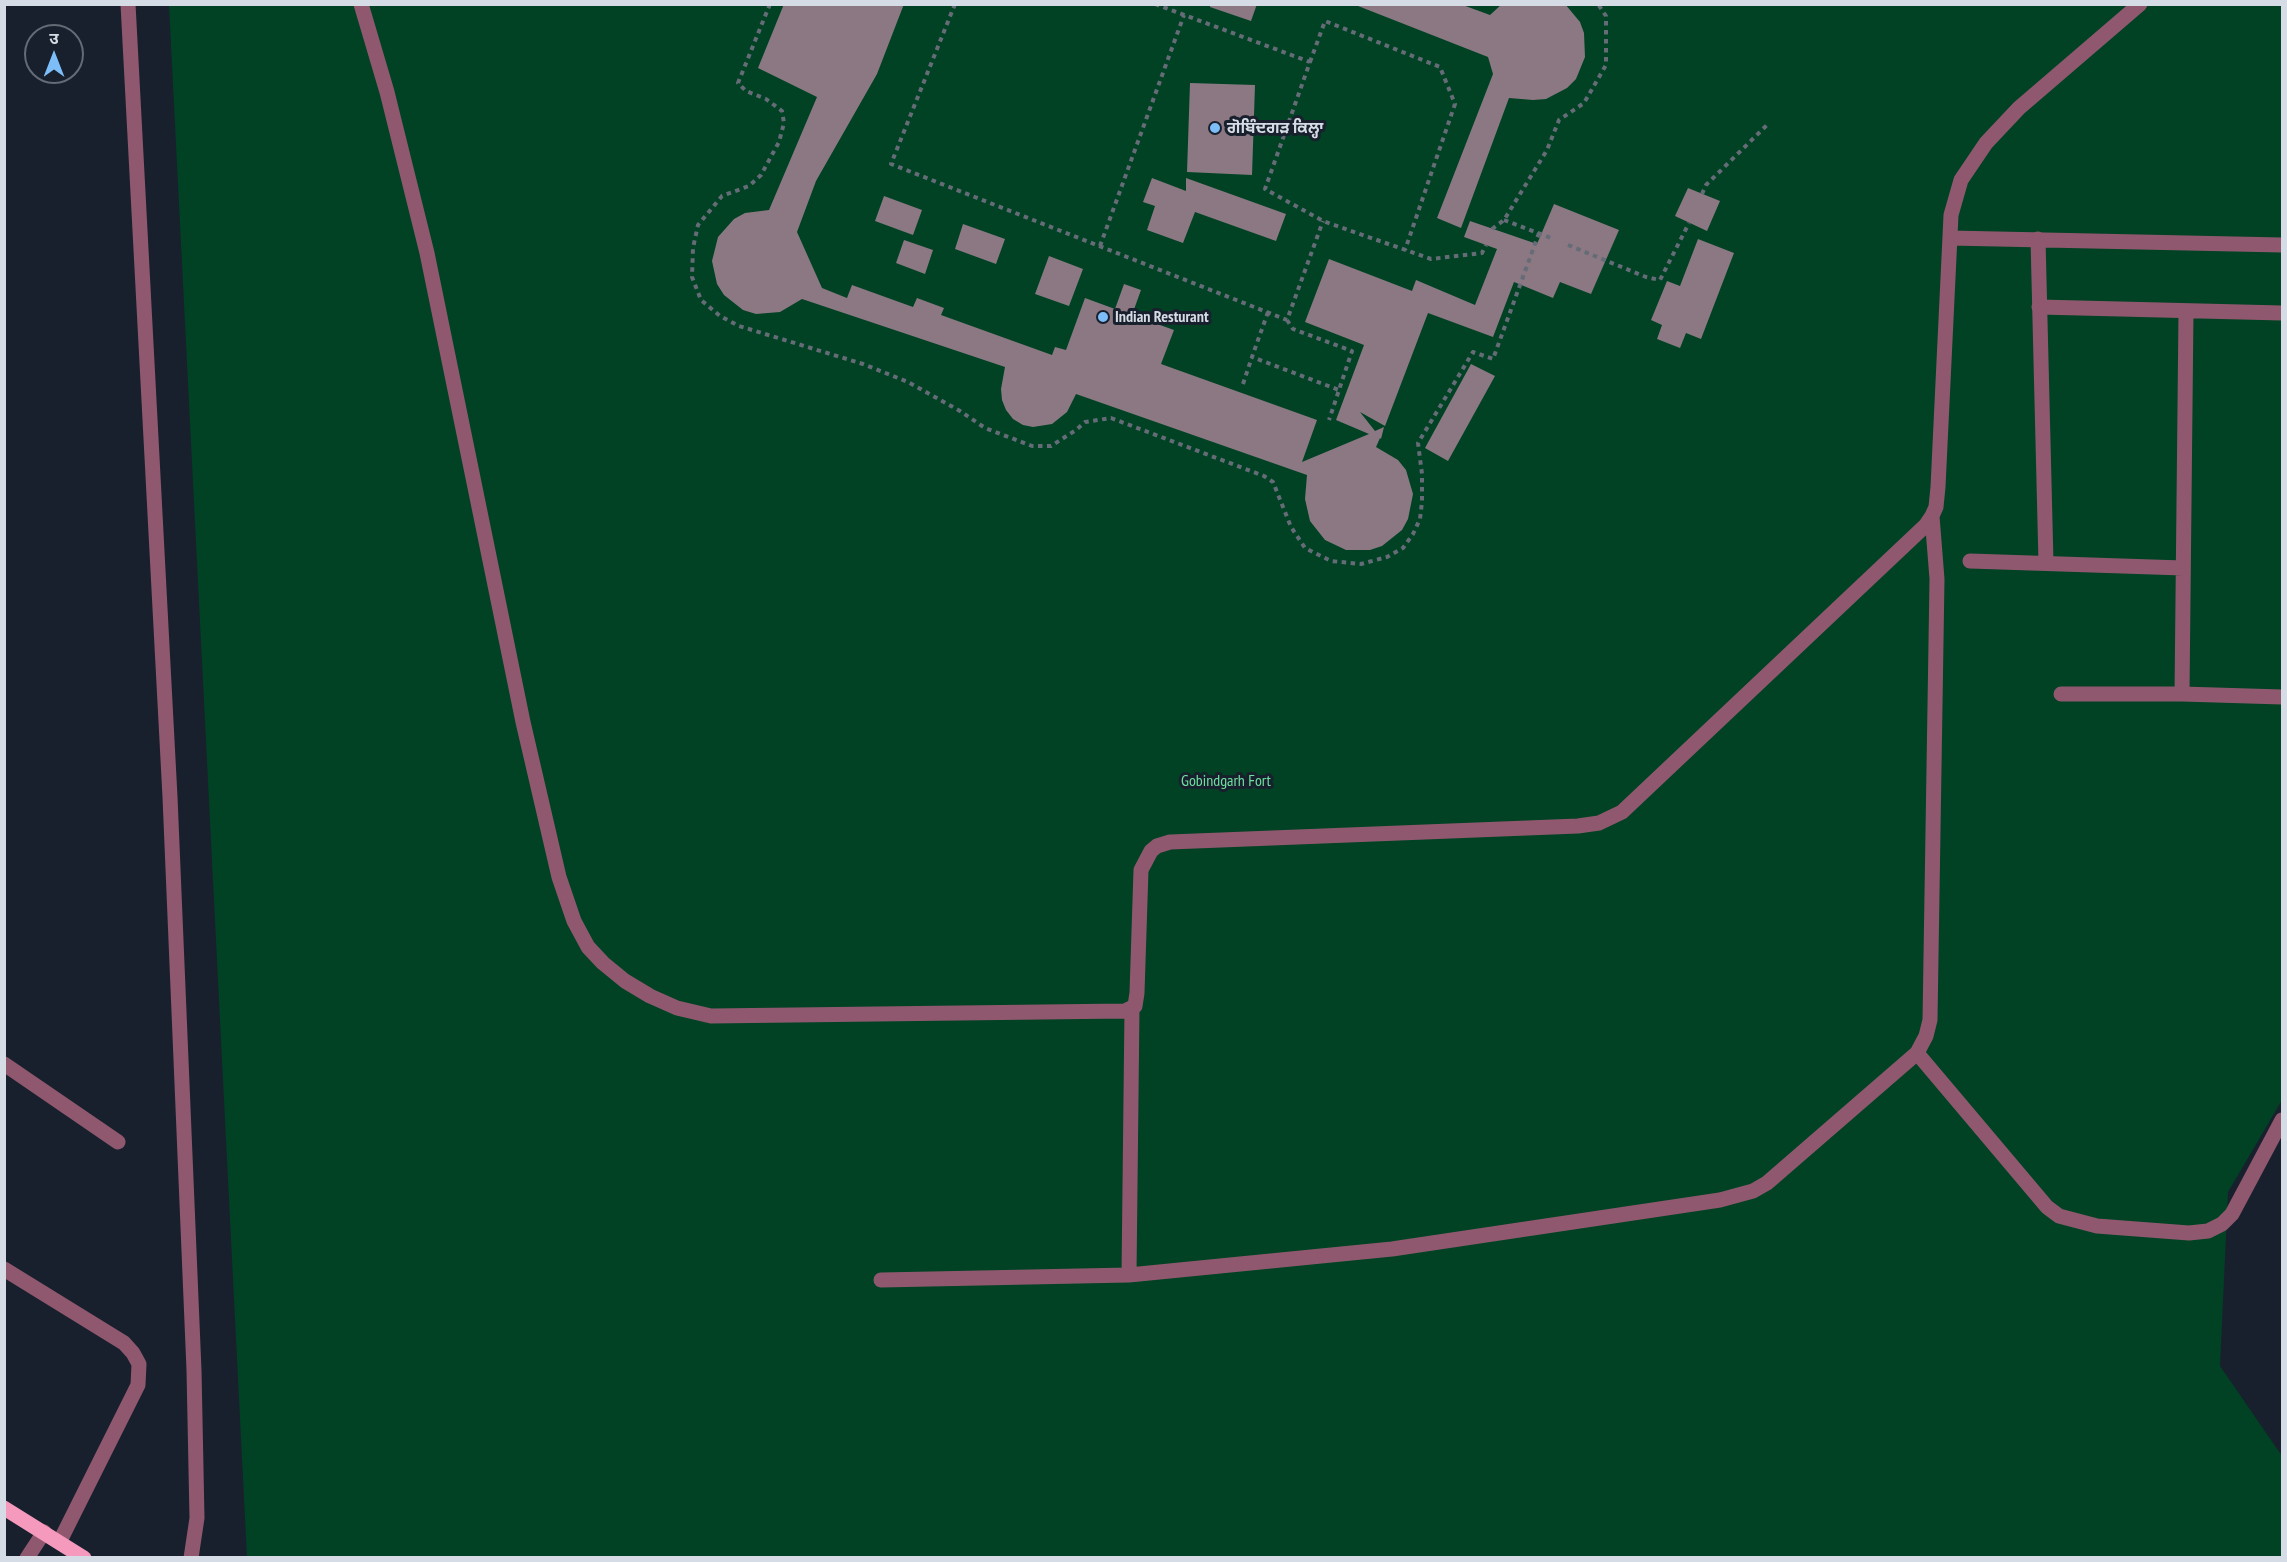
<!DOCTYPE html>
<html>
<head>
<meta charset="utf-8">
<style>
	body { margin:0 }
	#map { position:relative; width:2287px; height:1562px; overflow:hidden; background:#18202d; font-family:"PT Sans Narrow","Noto Sans Devanagari",sans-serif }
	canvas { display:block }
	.frame { position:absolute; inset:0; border:6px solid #d6dce5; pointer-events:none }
	.north { position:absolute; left:24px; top:24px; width:60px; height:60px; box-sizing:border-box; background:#18202d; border:2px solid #646b77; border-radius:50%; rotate:0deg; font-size:16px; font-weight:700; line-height:24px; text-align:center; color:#d6dce5 }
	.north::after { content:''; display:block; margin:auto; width:21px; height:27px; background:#7dbef9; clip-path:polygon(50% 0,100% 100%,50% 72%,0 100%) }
</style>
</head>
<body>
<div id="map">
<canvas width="2287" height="1562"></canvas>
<div class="frame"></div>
<div class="north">उ</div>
</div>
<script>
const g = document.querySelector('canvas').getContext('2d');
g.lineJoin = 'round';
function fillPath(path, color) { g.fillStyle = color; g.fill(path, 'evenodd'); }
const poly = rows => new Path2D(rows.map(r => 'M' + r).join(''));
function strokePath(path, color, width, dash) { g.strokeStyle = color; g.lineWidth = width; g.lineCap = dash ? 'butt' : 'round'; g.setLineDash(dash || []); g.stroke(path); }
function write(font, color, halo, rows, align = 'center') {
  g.font = font + ' "PT Sans Narrow","Noto Sans Gurmukhi",sans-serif'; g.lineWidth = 6; g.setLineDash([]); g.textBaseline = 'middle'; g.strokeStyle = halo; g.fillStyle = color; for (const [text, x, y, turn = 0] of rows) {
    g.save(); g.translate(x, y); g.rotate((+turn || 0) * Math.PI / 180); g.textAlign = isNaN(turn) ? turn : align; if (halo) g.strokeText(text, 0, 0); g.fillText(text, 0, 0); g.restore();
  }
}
fillPath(poly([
	[169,5,2282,5,2282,1100,2228,1192,2220,1366,2282,1456,2282,1557,247,1557]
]), '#014224');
fillPath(poly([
	[784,4,904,4,877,74,816,181,797,232,822,288,847,298,852,285,913,307,917,298,944,308,941,315,1052,355,1055,347,1066,350,1085,298,1115,309,1124,284,1141,290,1132,315,1174,330,1161,364,1317,420,1302,462,1369,434,1336,420,1364,345,1305,322,1329,259,1412,291,1416,280,1475,305,1497,249,1464,237,1470,221,1537,244,1554,204,1619,230,1591,294,1560,282,1553,298,1514,282,1493,337,1428,313,1385,426,1360,412,1375,431,1384,427,1381,439,1380,438,1376,447,1398,460,1406,470,1413,494,1408,519,1402,530,1382,546,1370,550,1346,550,1325,540,1310,521,1305,499,1307,475,1076,394,1067,412,1052,424,1033,427,1023,425,1013,419,1006,410,1002,400,1001,389,1005,367,802,299,780,312,756,314,743,310,724,295,717,284,712,261,718,237,734,219,745,213,769,210,817,97,758,68],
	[1210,4,1257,4,1251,21,1210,7],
	[1353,4,1460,4,1490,15,1502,4,1565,4,1580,22,1584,33,1585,57,1576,79,1567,88,1546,99,1533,100,1509,98,1461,228,1437,218,1493,74,1488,57],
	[1190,83,1255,85,1252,175,1187,172],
	[1152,178,1186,191,1186,178,1286,214,1276,241,1195,212,1183,243,1147,230,1155,206,1143,202],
	[1688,188,1720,201,1707,231,1675,216],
	[884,196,922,210,913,235,875,221],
	[963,224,1005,239,996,264,955,249],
	[1698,239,1734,253,1701,339,1686,333,1680,348,1657,339,1662,325,1651,320,1667,281,1680,286],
	[904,240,933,250,925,274,896,263],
	[1049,256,1083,269,1069,306,1035,294],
	[1471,364,1495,376,1448,461,1425,448]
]), '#8b7883');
strokePath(poly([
	[770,4,738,83,746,91,766,99,782,111,784,123,779,142,761,175,749,186,722,196,698,225,693,248,692,277,701,300,720,316,739,326,863,364,908,382,960,411,985,428,1032,446,1051,446,1076,430,1085,422,1111,418,1264,476,1273,482,1291,527,1305,548,1331,561,1361,564,1387,557,1403,548,1413,534,1420,519,1422,502,1422,474,1418,443,1473,352,1493,359,1539,233],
	[955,4,891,164,1287,320,1323,221],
	[1155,4,1310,62,1265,189,1323,221,1431,259,1482,253,1486,245],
	[1310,62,1325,21,1440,67,1455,104,1405,250],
	[1702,194,1706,185,1767,125],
	[1504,220,1551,238],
	[1492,229,1504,220,1547,150,1559,120,1584,103,1606,65,1606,16,1598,4],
	[1568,245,1646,277,1660,280,1689,223],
	[1100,246,1184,15],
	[1268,312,1252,357,1339,390],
	[1287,320,1293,329,1352,351,1329,420],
	[1243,384,1252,357]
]), '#656c77', 4, [4.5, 4.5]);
strokePath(poly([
	[128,4,170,797,194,1370,197,1518,191,1558],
	[361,4,387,92,427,253,523,722,559,877,574,921,588,947,603,963,625,981,650,996,677,1008,711,1016,1125,1011,1135,1006,1137,993,1141,870,1151,851,1157,846,1170,842,1578,826,1599,823,1622,812,1926,525,1932,516,1936,507,1938,487,1951,215,1961,180,1986,143,2019,108,2140,4],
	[1950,238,2282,245],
	[2038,239,2046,563],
	[2039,307,2282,313],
	[1970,561,2183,568],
	[2061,694,2182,694,2282,697],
	[2182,694,2186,311],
	[1917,1053,2047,1207,2059,1216,2097,1226,2189,1233,2208,1231,2222,1224,2232,1214,2282,1120],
	[4,1064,118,1142],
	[4,1269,124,1343,133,1353,139,1364,138,1385,60,1541],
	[1129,1275,1132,1008],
	[881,1280,1129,1275,1392,1249,1720,1200,1753,1191,1767,1183,1917,1053,1926,1036,1930,1020,1937,579,1932,516],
	[27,1558,44,1532]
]), '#8f586e', 15);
strokePath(poly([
	[4,1508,84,1558]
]), '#f599bd', 15);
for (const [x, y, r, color] of [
	[1215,128,6,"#7dbef9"],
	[1103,317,6,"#7dbef9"]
]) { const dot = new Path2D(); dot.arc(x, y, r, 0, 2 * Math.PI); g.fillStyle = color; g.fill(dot); strokePath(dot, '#18202d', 2); }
write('bold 16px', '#d6dce5', '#18202d', [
	["ਗੋਬਿੰਦਗੜ ਕਿਲ੍ਹਾ",1227,128],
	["Indian Resturant",1115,317]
], 'left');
write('16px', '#6ee19f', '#18202d', [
	["Gobindgarh Fort",1226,781]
]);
</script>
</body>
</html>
